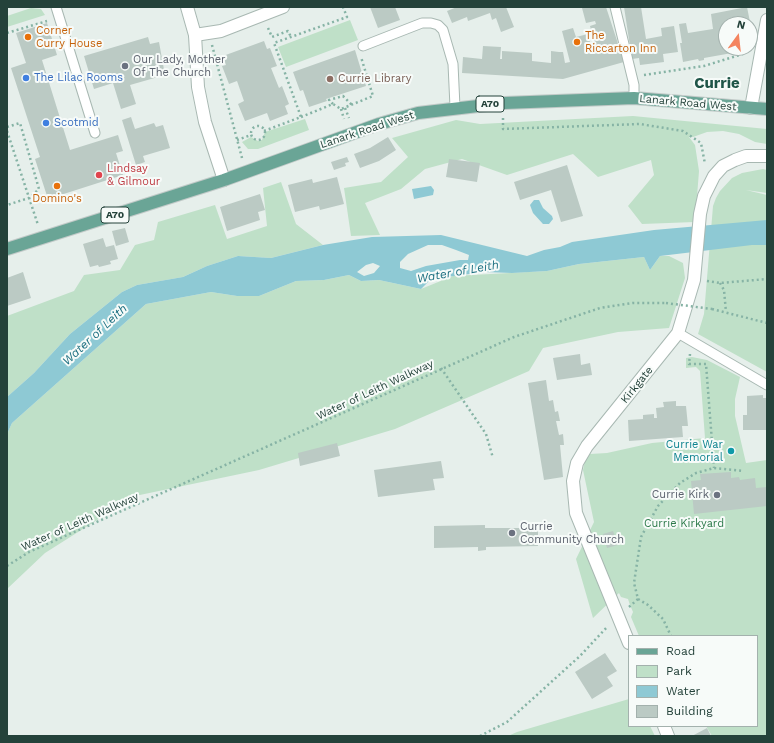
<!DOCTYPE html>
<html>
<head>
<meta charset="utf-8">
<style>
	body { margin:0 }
	#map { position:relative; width:774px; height:743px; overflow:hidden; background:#e6efeb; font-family:"Work Sans",sans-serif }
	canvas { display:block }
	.frame { position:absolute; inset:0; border:8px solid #24423a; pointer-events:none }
	.legend { position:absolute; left:628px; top:635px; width:130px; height:92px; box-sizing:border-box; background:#f7fbf9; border:1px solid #a3b1ad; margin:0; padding:5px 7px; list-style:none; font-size:12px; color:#24423a }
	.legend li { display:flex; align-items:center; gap:8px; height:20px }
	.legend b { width:20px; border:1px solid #a3b1ad }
	.north { position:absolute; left:718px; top:16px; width:40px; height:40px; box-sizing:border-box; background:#f7fbf9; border:1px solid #a3b1ad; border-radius:50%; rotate:15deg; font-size:11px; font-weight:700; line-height:16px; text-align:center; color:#24423a }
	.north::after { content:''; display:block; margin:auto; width:14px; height:18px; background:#f4845f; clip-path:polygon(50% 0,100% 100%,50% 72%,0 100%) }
</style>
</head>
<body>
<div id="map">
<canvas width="774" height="743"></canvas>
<div class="frame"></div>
<ul class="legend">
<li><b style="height:5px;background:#6aa596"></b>Road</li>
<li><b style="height:11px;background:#bfe0c8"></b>Park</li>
<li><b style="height:11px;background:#8ec9d4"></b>Water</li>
<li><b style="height:11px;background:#bbcac4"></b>Building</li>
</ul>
<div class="north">N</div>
</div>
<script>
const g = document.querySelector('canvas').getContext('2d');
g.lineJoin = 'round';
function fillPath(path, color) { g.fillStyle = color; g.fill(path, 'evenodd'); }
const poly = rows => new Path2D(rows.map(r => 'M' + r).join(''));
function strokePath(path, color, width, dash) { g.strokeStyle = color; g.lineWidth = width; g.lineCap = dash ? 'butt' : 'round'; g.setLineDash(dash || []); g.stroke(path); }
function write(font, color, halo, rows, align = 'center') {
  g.font = font + ' "Work Sans",sans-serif'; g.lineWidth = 4; g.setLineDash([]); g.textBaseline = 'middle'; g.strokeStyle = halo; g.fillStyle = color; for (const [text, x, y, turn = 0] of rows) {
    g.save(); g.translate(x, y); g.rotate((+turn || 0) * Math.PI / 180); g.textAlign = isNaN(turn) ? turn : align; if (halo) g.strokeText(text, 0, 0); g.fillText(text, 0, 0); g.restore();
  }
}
fillPath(poly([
	[31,8,41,9,45,15,7,27,7,16],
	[350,20,358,40,286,67,278,47],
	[633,116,767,129,767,144,755,142,739,134,723,131,707,132,693,137,689,137,695,145,699,171,695,222,642,224,628,206,654,175,651,160,598,177,573,154,507,175,462,159,425,169,401,189,365,203,380,235,351,236,344,188,381,182,408,157,392,138,456,120,480,124],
	[305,119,309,130,258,149,248,149,242,142,251,137,258,141,262,140,265,132],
	[763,169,767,170,767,193,746,190,767,195,767,372,698,334,704,314,713,206,716,198,720,191,732,178,742,173],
	[281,182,296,224,323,245,271,258,238,256,207,266,183,277,137,285,122,292,70,334,34,373,7,397,7,316,74,291,84,275,120,270,135,245,154,240,158,222,215,205,227,239,267,226,263,188],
	[660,256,669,256,683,263,685,278,669,328,618,332,543,348,529,371,395,429,259,470,135,496,45,553,7,589,7,434,12,423,146,304,211,292,237,296,259,296,296,281,324,280,349,275,361,281,379,280,421,289,453,276,547,271,579,264,644,257,650,270],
	[692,357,707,360,740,377,735,399,735,416,746,463,767,460,767,736,712,736,706,726,757,726,757,636,639,636,631,617,633,612,630,605,628,599,621,597,619,593,593,618,576,559,594,522,583,470,585,461,590,454,607,453,652,443,705,438,700,371,696,367,686,368,686,358],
	[629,699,629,726,650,726,655,736,508,736,517,732]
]), '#bfe0c8');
fillPath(poly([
	[431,186,434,190,433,195,414,199,412,189],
	[534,200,539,200,543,208,552,216,553,219,549,224,543,224,533,213,530,205],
	[767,220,767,245,752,245,660,256,650,270,644,257,579,264,547,271,512,273,485,272,431,279,421,289,379,280,361,281,349,275,324,280,296,281,259,296,237,296,211,292,146,304,12,423,7,434,7,397,34,373,70,334,122,292,137,285,183,277,207,266,238,256,271,258,323,245,372,237,441,235,527,256,544,250,560,247,572,242,654,230],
	[428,245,442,245,456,250,469,255,468,260,460,260,426,266,411,271,400,268,400,262,408,254],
	[373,263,380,266,374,273,364,276,357,272,366,265]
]), '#8ec9d4');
fillPath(poly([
	[370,7,395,7,400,20,378,28],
	[457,7,506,7,514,27,501,32,496,18,492,20,490,13,468,21,467,17,452,23,447,11],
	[586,7,606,7,624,62,563,79,462,73,463,57,482,59,483,46,501,47,500,59,502,59,502,51,532,53,532,61,551,63,551,51,559,52,563,52,565,63,570,62,562,31,573,28,576,37,588,34,591,46,595,45,590,26,596,24,595,21,586,23,582,8],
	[624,7,641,7,646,39,662,36,661,28,674,26,678,52,663,54,664,62,640,65,639,58,632,59],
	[747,7,750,22,744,24,726,24,726,48,731,48,732,53,704,58,704,60,699,61,698,59,683,62,680,43,682,43,679,24,686,23,688,33,713,29,711,14],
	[47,23,57,55,42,60,70,150,118,135,123,151,116,153,123,175,48,199,35,159,40,157,11,68,26,63,16,33],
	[148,37,150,44,159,42,165,75,130,85,136,104,121,109,113,83,94,89,84,56],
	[264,41,267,49,270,48,277,66,271,68,279,88,282,86,289,104,285,106,288,114,270,121,267,113,245,121,238,104,244,101,237,81,229,84,222,66,226,65,223,56],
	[355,50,366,86,326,99,327,101,309,107,303,90,300,91,293,72],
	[131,117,135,129,154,123,156,127,163,125,170,148,143,156,145,162,136,165,122,120],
	[388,137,396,150,379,161,360,168,354,154,370,148],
	[347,157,349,162,345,163,346,166,334,170,331,162],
	[449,159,480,163,477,182,446,177],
	[567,165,583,216,561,222,551,190,520,200,514,182],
	[337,177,344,204,320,210,319,206,295,212,288,185,312,179,313,183],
	[260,194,265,210,258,212,260,220,227,231,220,207],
	[125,228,129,242,116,246,112,231],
	[103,238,106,247,114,245,118,259,110,261,111,264,99,267,98,265,90,267,83,244],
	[23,272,31,298,7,306,7,278],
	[580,354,581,365,590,363,592,375,557,380,553,358],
	[546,380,549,401,553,400,555,412,558,411,560,421,556,421,559,435,563,434,564,445,560,445,563,477,544,480,528,383],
	[763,395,763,398,767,398,767,430,743,430,743,415,747,415,747,396],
	[676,401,676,406,686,406,688,426,682,426,683,437,629,441,628,420,643,419,643,415,654,414,654,418,657,418,656,408,664,407,663,402],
	[337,443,340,456,300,466,298,453],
	[441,461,444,478,433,479,435,490,378,497,374,470],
	[731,472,731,478,739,477,740,480,755,478,756,488,767,487,767,506,694,514,691,481,701,480,700,474],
	[485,525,485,528,538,528,538,546,486,547,486,550,478,551,478,547,434,548,434,526],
	[613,531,618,545,607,548,603,534],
	[605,653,617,671,607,677,613,686,592,699,575,672],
	[707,728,711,736,692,736]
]), '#bbcac4');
const service = poly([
	[56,7,95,133],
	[615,7,634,85,634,98],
	[363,46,422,23,431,23,438,25,443,30,453,64,455,107],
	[678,333,767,385]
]);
const minor = poly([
	[195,35,221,31,283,7],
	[629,643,576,513,573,481,577,463,587,446,678,333,694,280,700,214,704,196,714,176,723,166,735,160,746,156,767,156],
	[664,726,668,736]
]);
const tertiary = poly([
	[187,7,195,35,198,87,205,122,224,180],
	[751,108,767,20]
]);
const primary = poly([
	[7,249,224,180,379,124,418,113,504,103,634,98,767,109]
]);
strokePath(service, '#a8b8b2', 11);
strokePath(minor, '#a8b8b2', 14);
strokePath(tertiary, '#a8b8b2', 14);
strokePath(primary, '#c2cac8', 14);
strokePath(poly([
	[268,28,272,37,288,31,291,37],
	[7,33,47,21],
	[212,45,242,158],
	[644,75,704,66,746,53],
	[333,104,329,100,343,96,352,105],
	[345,108,349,118],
	[341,109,344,119],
	[301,117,333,104,341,109,373,96,361,57],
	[503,118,503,129,640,124,683,131,701,143,705,164],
	'251 133a7 7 0 1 1 14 0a7 7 0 1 1-14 0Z',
	[7,127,20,123,39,189,29,198,7,205],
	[7,131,38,225],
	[264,131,301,117,274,43,347,17,343,7],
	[237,140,251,135],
	[707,281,720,283,767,279],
	[720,283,724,290,726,312],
	[712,309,767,323],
	[690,354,689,364,706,364,714,468],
	[441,368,486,434,493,458],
	[7,566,29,552,514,337,600,308,633,303,666,303],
	[638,599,648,605,663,619,671,636],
	[629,607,638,599,634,583,641,537,658,506,680,483,696,473,714,468,744,471],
	[480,736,507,722,580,656,608,626]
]), '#86b3a5', 2.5, [2, 3]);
strokePath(service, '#fff', 9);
strokePath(minor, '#fff', 12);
strokePath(tertiary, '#fff', 12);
strokePath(primary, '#6aa596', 12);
strokePath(poly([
	[666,303,712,309]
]), '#86b3a5', 2.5, [2, 3]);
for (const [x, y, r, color] of [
	[28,37,4,"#e8710a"],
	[577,42,4,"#e8710a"],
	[125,66,4,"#6b7280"],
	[26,78,4,"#3f7fe0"],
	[330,79,4,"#8d6e63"],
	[46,123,4,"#3f7fe0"],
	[99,175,4,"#e0444e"],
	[57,186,4,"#e8710a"],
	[731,451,4,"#0f9aa8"],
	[717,495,4,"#6b7280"],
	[512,533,4,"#6b7280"]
]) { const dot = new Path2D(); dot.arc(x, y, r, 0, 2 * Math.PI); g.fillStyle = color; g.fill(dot); strokePath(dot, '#f7fbf9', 1.5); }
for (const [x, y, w] of [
	[490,104,28],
	[115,215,28]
]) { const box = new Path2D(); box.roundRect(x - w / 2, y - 8, w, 16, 3); g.fillStyle = '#f7fbf9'; g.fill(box); strokePath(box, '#24423a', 1); }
write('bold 10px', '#24423a', null, [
	["A70",490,104],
	["A70",115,215]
]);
write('11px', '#c56008', '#f7fbf9', [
	["Corner",36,31],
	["Curry House",36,44],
	["The",585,36],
	["Riccarton Inn",585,49],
	["Domino's",57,199,"center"]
], 'left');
write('11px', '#5b616d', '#f7fbf9', [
	["Our Lady, Mother",133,60],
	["Of The Church",133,73],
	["Currie Kirk",709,495,"right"],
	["Currie",520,527],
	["Community Church",520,540]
], 'left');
write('11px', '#366cbe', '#f7fbf9', [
	["The Lilac Rooms",34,78],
	["Scotmid",54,123]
], 'left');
write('11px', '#785e54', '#f7fbf9', [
	["Currie Library",338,79]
], 'left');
write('11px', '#24423a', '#f7fbf9', [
	["Lanark Road West",688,103,5],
	["Lanark Road West",367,130,-18],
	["Kirkgate",637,385,-51],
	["Water of Leith Walkway",375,390,-25],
	["Water of Leith Walkway",80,522,-24]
]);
write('11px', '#be3a42', '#f7fbf9', [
	["Lindsay",107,169],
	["& Gilmour",107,182]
], 'left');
write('11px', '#0d838f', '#f7fbf9', [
	["Currie War",723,445],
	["Memorial",723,458]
], 'right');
write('11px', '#2d7a4b', '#f7fbf9', [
	["Currie Kirkyard",684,524]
]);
write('italic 12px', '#1c6f80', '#f7fbf9', [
	["Water of Leith",458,272,-10],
	["Water of Leith",95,335,-43]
]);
write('bold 15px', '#1f5548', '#f7fbf9', [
	["Currie",717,84]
]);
</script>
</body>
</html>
